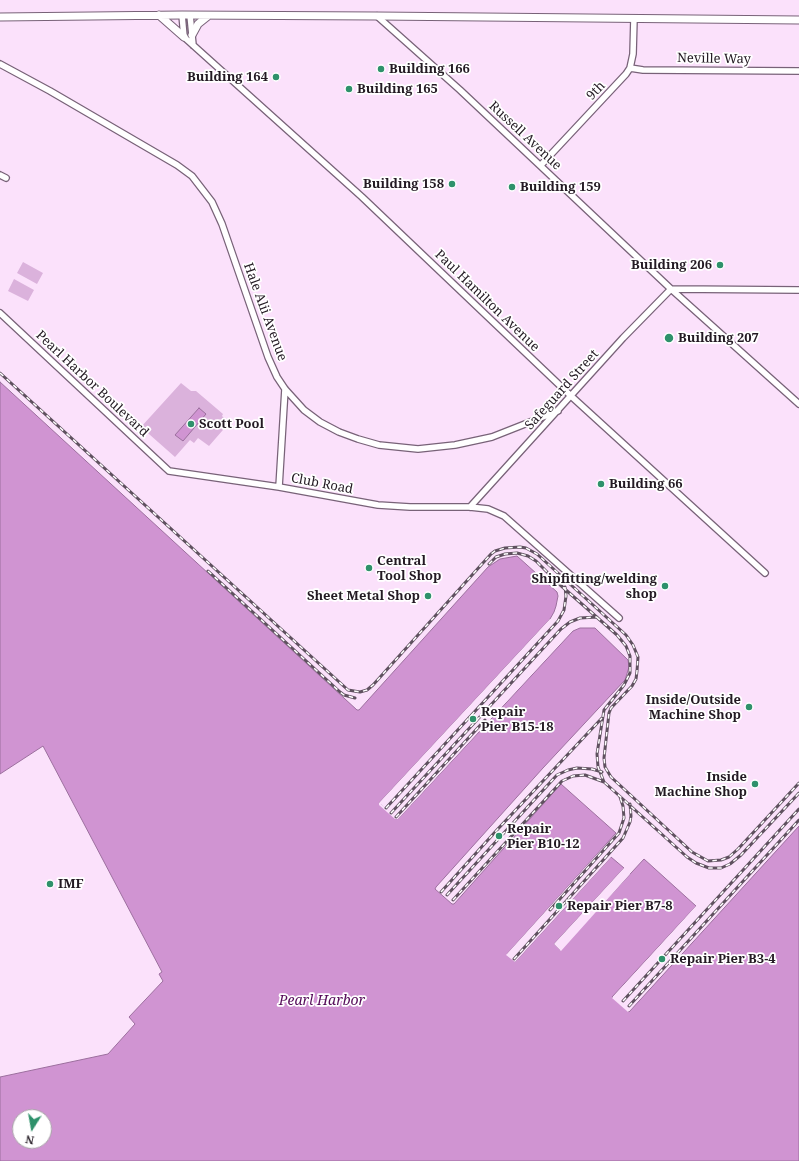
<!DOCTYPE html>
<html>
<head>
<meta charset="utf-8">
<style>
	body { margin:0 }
	#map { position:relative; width:799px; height:1161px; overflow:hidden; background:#fbe1fb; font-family:"Noto Serif",serif }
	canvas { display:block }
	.north { position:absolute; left:12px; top:1109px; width:40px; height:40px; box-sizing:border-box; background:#fff; border:1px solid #a7a3a7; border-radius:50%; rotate:191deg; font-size:11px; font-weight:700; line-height:16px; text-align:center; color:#231a23 }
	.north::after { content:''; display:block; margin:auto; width:14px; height:18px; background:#2e916b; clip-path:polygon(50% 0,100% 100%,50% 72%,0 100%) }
</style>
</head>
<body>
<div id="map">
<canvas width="799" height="1161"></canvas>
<div class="north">N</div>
</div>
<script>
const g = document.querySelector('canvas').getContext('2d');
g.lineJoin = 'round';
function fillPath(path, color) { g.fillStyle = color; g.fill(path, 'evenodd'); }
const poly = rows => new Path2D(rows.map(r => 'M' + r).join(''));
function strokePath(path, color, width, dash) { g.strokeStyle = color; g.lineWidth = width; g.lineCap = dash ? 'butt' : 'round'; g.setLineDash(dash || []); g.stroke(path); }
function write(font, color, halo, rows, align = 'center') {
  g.font = font + ' "Noto Serif",serif'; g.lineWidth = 3.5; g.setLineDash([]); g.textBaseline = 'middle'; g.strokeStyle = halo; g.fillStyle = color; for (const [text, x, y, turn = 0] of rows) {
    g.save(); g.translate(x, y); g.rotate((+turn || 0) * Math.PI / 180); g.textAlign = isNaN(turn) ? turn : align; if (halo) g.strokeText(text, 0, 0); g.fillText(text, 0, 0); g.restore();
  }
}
fillPath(poly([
	[23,262,43,273,37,284,17,273],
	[14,279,34,290,28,301,8,291],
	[181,383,191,391,196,391,223,414,222,416,229,423,209,446,198,438,194,443,190,440,175,457,141,427]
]), '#dbb2dc');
const water = poly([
	[0,382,357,710,359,710,488,567,500,559,517,556,557,592,558,596,556,606,554,612,550,619,379,803,398,819,573,631,580,628,595,628,628,660,629,667,625,680,543,768,436,887,435,889,452,904,454,904,561,784,616,833,507,954,515,962,611,857,624,868,554,944,560,950,644,859,696,906,612,997,629,1012,799,826,799,1161,0,1161,0,1077,108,1054,135,1024,129,1017,163,981,159,974,162,972,43,746,0,774,0,382],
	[20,1117,44,1117,44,1141,20,1141,20,1117],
	[199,408,206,414,183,441,175,435,199,408]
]);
fillPath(water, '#d094d2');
strokePath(water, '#9c6f9e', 1);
fillPath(poly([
	[550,619,551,620,381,804,397,817,567,634,568,635,398,819,395,819,379,805,379,803],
	[602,849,604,850,509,955,515,959,609,855,611,857,515,962,506,955],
	[624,868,625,870,557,944,560,948,629,873,630,874,561,951,554,944],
	[696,906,697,907,615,997,628,1009,710,919,712,920,628,1012,612,998]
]), '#fbe1fb');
const minor = poly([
	[182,15,184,37,362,197,571,396,765,573],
	[190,15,193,45],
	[377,16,460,90,671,289,799,404],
	[0,64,50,91,177,165,192,176,212,202,222,224,268,357,277,377,285,389,304,410,320,422,339,432,358,439,379,445,418,449,455,445,492,437,558,411],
	[630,68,643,70,799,71],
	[541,165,626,74,630,68,633,54,634,18],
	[0,175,6,178],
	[671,289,799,290],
	[0,313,169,471,279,487,378,505,410,507,470,507,488,509,504,516,619,618],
	[279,487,285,389],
	[470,507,623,338,671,289]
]);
const tertiary = poly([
	[159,15,184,37],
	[0,17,182,15,377,16,799,20],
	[192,35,198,24,208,16]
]);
strokePath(minor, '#786278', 8);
strokePath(tertiary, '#786278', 9);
strokePath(minor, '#fff', 5.5);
strokePath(tertiary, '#fff', 7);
const rail = poly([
	[0,373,348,690,360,692,367,690,373,685,491,554,495,551,505,548,520,547,526,548,537,554,626,635,633,645,638,657,637,671,636,679,632,686,611,708,609,713,604,758,605,767,611,777,692,852,708,861,721,860,729,857,738,849,799,783],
	[489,564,496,557,505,554,517,553,528,556,536,561,558,583,617,635,626,646,630,656,630,673,624,685,604,710,597,754,598,767,604,782,687,857,696,863,709,868,721,868,730,864,741,855,799,793],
	[208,571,340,692,344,695,355,698],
	[386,808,558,621,564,610,566,596,565,587],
	[391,813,561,629,570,622,580,618,597,617],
	[396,817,485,720],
	[441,892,496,831,602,718],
	[447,895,557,775,568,770,577,768,592,769,602,772],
	[453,900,562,781,573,776,585,775,604,782],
	[550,910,619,833,624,818,623,806,620,797],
	[514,959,623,838,630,822,631,816,630,804],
	[623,1001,799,809],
	[629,1006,799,820]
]);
strokePath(rail, '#5f515f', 3);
strokePath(rail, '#fff', 1.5, [4.5]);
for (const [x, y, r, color] of [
	[381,69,4,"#2e916b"],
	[276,77,4,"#2e916b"],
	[349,89,4,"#2e916b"],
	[452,184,4,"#2e916b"],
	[512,187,4,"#2e916b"],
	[720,265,4,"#2e916b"],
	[669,338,5,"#2e916b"],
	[191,424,4,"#2e916b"],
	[601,484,4,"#2e916b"],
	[369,568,4,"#2e916b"],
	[665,586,4,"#2e916b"],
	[428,596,4,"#2e916b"],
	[749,707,4,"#2e916b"],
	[473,719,4,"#2e916b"],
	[755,784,4,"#2e916b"],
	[499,836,4,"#2e916b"],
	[50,884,4,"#2e916b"],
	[559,906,4,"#2e916b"],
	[662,959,4,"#2e916b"]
]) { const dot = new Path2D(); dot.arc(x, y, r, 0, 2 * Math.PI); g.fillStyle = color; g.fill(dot); strokePath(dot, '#fff', 1.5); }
write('13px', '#231a23', '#fff', [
	["Neville Way",714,59,1],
	["9th",596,91,-46],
	["Russell Avenue",525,136,43],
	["Paul Hamilton Avenue",487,301,44],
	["Hale Alii Avenue",265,312,70],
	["Pearl Harbor Boulevard",92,384,43],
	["Safeguard Street",562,390,-48],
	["Club Road",322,484,11]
]);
write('bold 13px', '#231a23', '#fff', [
	["Building 166",389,69],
	["Building 164",268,77,"right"],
	["Building 165",357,89],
	["Building 158",444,184,"right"],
	["Building 159",520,187],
	["Building 206",712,265,"right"],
	["Building 207",678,338],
	["Scott Pool",199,424],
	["Building 66",609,484],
	["Central",377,561],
	["Tool Shop",377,576],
	["Shipfitting/welding",657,579,"right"],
	["shop",657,594,"right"],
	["Sheet Metal Shop",420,596,"right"],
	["Inside/Outside",741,700,"right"],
	["Machine Shop",741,715,"right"],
	["Repair",481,712],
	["Pier B15-18",481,727],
	["Inside",747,777,"right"],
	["Machine Shop",747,792,"right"],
	["Repair",507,829],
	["Pier B10-12",507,844],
	["IMF",58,884],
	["Repair Pier B7-8",567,906],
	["Repair Pier B3-4",670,959]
], 'left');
write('italic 14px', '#550b59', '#fff', [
	["Pearl Harbor",322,1001]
]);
</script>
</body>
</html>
